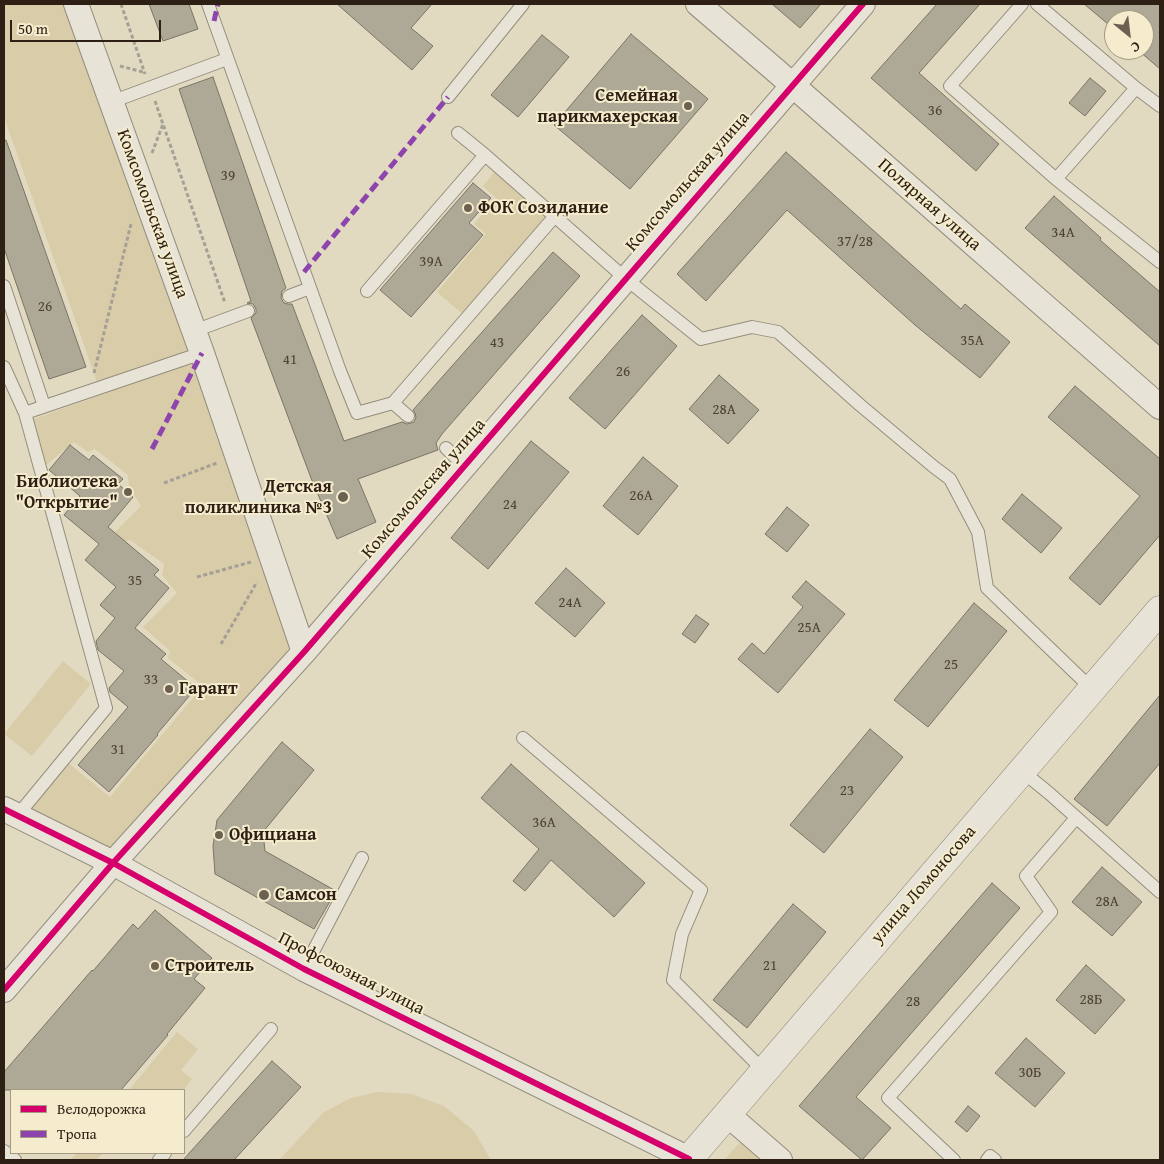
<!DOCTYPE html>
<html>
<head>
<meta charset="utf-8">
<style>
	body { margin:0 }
	#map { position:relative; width:1164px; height:1164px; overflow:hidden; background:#e2dac0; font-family:"Gentium Book Plus",serif }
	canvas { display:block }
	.frame { position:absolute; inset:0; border:5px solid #2d1f14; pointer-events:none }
	.legend { position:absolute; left:10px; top:1089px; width:175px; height:65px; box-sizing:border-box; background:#f5eccd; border:1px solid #a59a83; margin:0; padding:6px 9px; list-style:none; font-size:15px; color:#2d1f14 }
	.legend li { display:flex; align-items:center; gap:10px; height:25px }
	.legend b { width:25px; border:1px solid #a59a83 }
	.north { position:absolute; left:1104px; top:10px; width:50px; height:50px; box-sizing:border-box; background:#f5eccd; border:1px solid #a59a83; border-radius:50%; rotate:151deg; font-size:14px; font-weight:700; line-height:20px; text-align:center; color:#2d1f14 }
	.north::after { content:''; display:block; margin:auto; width:18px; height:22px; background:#6c6050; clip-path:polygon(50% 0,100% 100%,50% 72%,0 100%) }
	.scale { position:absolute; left:10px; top:20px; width:151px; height:22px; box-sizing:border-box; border:2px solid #2d1f14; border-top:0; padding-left:6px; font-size:15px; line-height:18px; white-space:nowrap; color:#2d1f14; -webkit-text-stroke:4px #f5eccd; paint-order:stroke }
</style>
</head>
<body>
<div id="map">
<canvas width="1164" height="1164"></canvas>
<div class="frame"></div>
<ul class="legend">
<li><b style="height:6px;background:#d6006c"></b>Велодорожка</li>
<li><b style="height:6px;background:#8e44ad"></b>Тропа</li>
</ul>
<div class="north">С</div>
<div class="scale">50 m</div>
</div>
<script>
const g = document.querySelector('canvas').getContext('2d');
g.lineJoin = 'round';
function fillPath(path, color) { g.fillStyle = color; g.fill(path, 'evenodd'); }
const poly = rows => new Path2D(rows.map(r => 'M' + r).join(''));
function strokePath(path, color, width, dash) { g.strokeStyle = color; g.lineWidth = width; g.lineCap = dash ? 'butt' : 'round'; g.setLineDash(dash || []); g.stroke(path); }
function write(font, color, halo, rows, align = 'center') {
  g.font = font + ' "Gentium Book Plus",serif'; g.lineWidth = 4; g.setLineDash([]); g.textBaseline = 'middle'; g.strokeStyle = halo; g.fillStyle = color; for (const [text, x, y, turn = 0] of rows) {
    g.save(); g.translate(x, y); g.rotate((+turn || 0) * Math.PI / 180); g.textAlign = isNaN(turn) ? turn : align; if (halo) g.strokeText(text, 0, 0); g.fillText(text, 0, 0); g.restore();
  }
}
fillPath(poly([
	[4,4,69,4,193,350,97,382,4,117],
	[495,171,549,217,465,316,437,292,486,234,474,224,496,198,483,186],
	[195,361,296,650,114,854,26,814,67,762,110,797,203,686,168,658,170,651,143,627,177,593,162,575,164,564,130,540,125,542,115,532,141,506,129,486,128,475,95,449,88,452,74,442,45,466,31,420],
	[63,661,91,684,32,756,4,734],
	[177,1032,198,1049,181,1070,192,1079,183,1090,129,1090],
	[378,1092,411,1094,444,1106,474,1131,491,1160,279,1160,324,1112,351,1098],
	[746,1136,773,1160,724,1160],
	[77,1153,103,1153,96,1160,70,1160]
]), '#d8cca9');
const building = poly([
	[149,4,189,4,198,29,163,41,149,4],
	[337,4,432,4,411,28,433,46,412,70,337,4],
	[772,4,821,4,800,28,772,4],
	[937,4,980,4,919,73,999,144,976,171,871,78,937,4],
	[1084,4,1160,4,1160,69,1138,50,1144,50,1144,20,1114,20,1114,29,1084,4],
	[631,34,708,99,630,189,554,125,631,34],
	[542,35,569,57,518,117,491,95,542,35],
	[213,77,286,288,282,291,281,298,284,303,288,304,292,304,344,441,402,422,407,424,414,422,416,417,415,413,413,410,553,252,580,276,442,434,436,443,438,450,358,479,376,522,337,539,311,478,251,318,256,313,256,309,253,304,247,303,251,301,179,89,213,77],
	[1090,78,1106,91,1085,116,1069,103,1090,78],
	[4,140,6,140,86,367,49,379,4,248,4,140],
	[786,152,961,309,965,304,1010,342,980,378,915,325,787,210,706,301,677,274,786,152],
	[473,183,491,198,469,223,483,235,411,317,380,290,473,183],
	[1054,196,1101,238,1100,240,1160,292,1160,346,1025,228,1054,196],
	[642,315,677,346,605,429,569,398,642,315],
	[719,375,759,410,728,444,689,409,719,375],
	[1075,386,1160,459,1160,535,1100,605,1069,578,1140,496,1048,417,1075,386],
	[531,441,569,472,488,569,451,538,531,441],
	[70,445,89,460,93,455,123,479,118,484,133,497,108,527,159,570,154,575,169,588,135,628,166,654,161,659,196,688,157,734,158,735,109,792,78,765,128,707,110,692,109,688,124,671,98,650,96,641,115,618,100,605,116,587,85,560,99,544,64,515,80,496,49,470,70,445],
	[643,457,678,486,638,535,603,506,643,457],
	[1022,494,1062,528,1041,553,1002,519,1022,494],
	[787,507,809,525,787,552,765,534,787,507],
	[566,568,605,603,575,637,535,603,566,568],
	[806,581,845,614,778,693,738,659,752,643,764,654,803,607,792,597,806,581],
	[974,603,1007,631,928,727,894,700,974,603],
	[696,615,709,624,695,643,682,634,696,615],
	[1160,695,1160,763,1107,826,1074,799,1160,695],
	[870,729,903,757,824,853,790,825,870,729],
	[282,742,314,770,263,832,265,851,336,891,314,929,215,874,213,846,217,820,282,742],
	[511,764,645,883,614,917,551,860,525,891,513,881,539,849,481,798,511,764],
	[1102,867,1142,902,1112,936,1072,902,1102,867],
	[992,883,1020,908,856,1097,891,1128,862,1160,799,1106,992,883],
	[793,904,826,932,747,1028,713,1000,793,904],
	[155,910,212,958,194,979,205,988,167,1034,168,1035,121,1090,4,1090,4,1072,92,970,93,971,133,924,138,929,155,910],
	[1086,965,1125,1000,1095,1034,1056,1000,1086,965],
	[1026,1038,1065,1073,1035,1107,995,1073,1026,1038],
	[272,1061,301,1087,234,1160,183,1160,272,1061],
	[968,1106,980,1116,967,1132,955,1122,968,1106]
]);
fillPath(building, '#aea896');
strokePath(building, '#7a7466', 1);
const service = poly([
	[208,4,340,371,357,413,393,403],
	[1022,4,950,86,1056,179,1160,262],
	[1037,4,1136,88,1160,106],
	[448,97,523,4],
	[111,102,227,59],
	[458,133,485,155],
	[1056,179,1136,88],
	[4,286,44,406],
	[367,291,485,155,626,279,701,339,752,327,778,332,860,405,934,467,950,479,978,532,987,588,1092,689],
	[289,296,310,288],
	[194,331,248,311],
	[4,367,25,413,106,708,17,816],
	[25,413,202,353],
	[408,416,393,403,555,216],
	[446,448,464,466],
	[523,738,701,890,682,934,673,980,764,1071],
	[1022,771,1050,794,1160,892],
	[304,969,362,858],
	[184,1131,271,1029],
	[4,1151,15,1160],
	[159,1160,165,1153],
	[954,1160,888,1098,1051,912,1026,876,1076,818],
	[987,1160,990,1156,995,1160]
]);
const minor = poly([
	[76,4,202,353,304,652],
	[698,4,774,69,1160,407],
	[4,809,113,863,304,969,689,1159],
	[4,990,113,863,304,652,863,4],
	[727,1114,780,1160]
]);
const tertiary = poly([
	[688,1160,1160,610]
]);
strokePath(service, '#938d7d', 14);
strokePath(minor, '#938d7d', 26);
strokePath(tertiary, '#938d7d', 29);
strokePath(poly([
	[121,4,145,74],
	[120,66,143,72],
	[155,101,225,303],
	[152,153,163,124],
	[94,373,131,224],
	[164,483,217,463],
	[197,577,251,562],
	[221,644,257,582]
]), '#a5a096', 3, [4, 2.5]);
strokePath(service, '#e7e3d6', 12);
strokePath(minor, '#e7e3d6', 24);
strokePath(tertiary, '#e7e3d6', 28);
strokePath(poly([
	[214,21,218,4],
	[304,272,448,97],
	[152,449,202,353]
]), '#8e44ad', 5, [10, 5]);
strokePath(poly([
	[4,809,113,863,304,969,689,1159],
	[4,990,113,863,304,652,863,4]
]), '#d6006c', 6);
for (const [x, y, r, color] of [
	[688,106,5,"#6c6050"],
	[468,208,5,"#6c6050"],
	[128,492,5,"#6c6050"],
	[343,497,6,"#6c6050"],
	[169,689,5,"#6c6050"],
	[219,835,5,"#6c6050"],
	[264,895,6,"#6c6050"],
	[155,966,5,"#6c6050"]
]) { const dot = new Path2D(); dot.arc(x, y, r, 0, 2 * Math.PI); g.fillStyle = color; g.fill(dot); strokePath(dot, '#f5eccd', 2); }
write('15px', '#4d4134', null, [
	["36",935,111],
	["39",228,176],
	["34А",1063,233],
	["37/28",855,242],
	["39А",431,262],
	["26",45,307],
	["35А",972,341],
	["43",497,343],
	["41",290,360],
	["26",623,372],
	["28А",724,410],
	["26А",641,496],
	["24",510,505],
	["35",135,581],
	["24А",570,603],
	["25А",809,628],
	["25",951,665],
	["33",151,680],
	["31",118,750],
	["23",847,791],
	["36А",544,823],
	["28А",1107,902],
	["21",770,966],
	["28Б",1091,1000],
	["28",913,1002],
	["30Б",1030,1073]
]);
write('bold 18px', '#2d1f14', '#f5eccd', [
	["Семейная",678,96,"right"],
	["парикмахерская",678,117,"right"],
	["ФОК Созидание",478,208],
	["Библиотека",118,482,"right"],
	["\"Открытие\"",118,503,"right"],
	["Детская",332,487,"right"],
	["поликлиника №3",332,508,"right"],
	["Гарант",179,689],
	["Официана",229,835],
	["Самсон",275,895],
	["Строитель",165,966]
], 'left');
write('18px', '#2d1f14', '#f5eccd', [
	["Комсомольская улица",688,182,-49],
	["Полярная улица",929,205,41],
	["Комсомольская улица",152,214,70],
	["Комсомольская улица",424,489,-49],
	["улица Ломоносова",924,885,-49],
	["Профсоюзная улица",351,974,27]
]);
</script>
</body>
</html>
